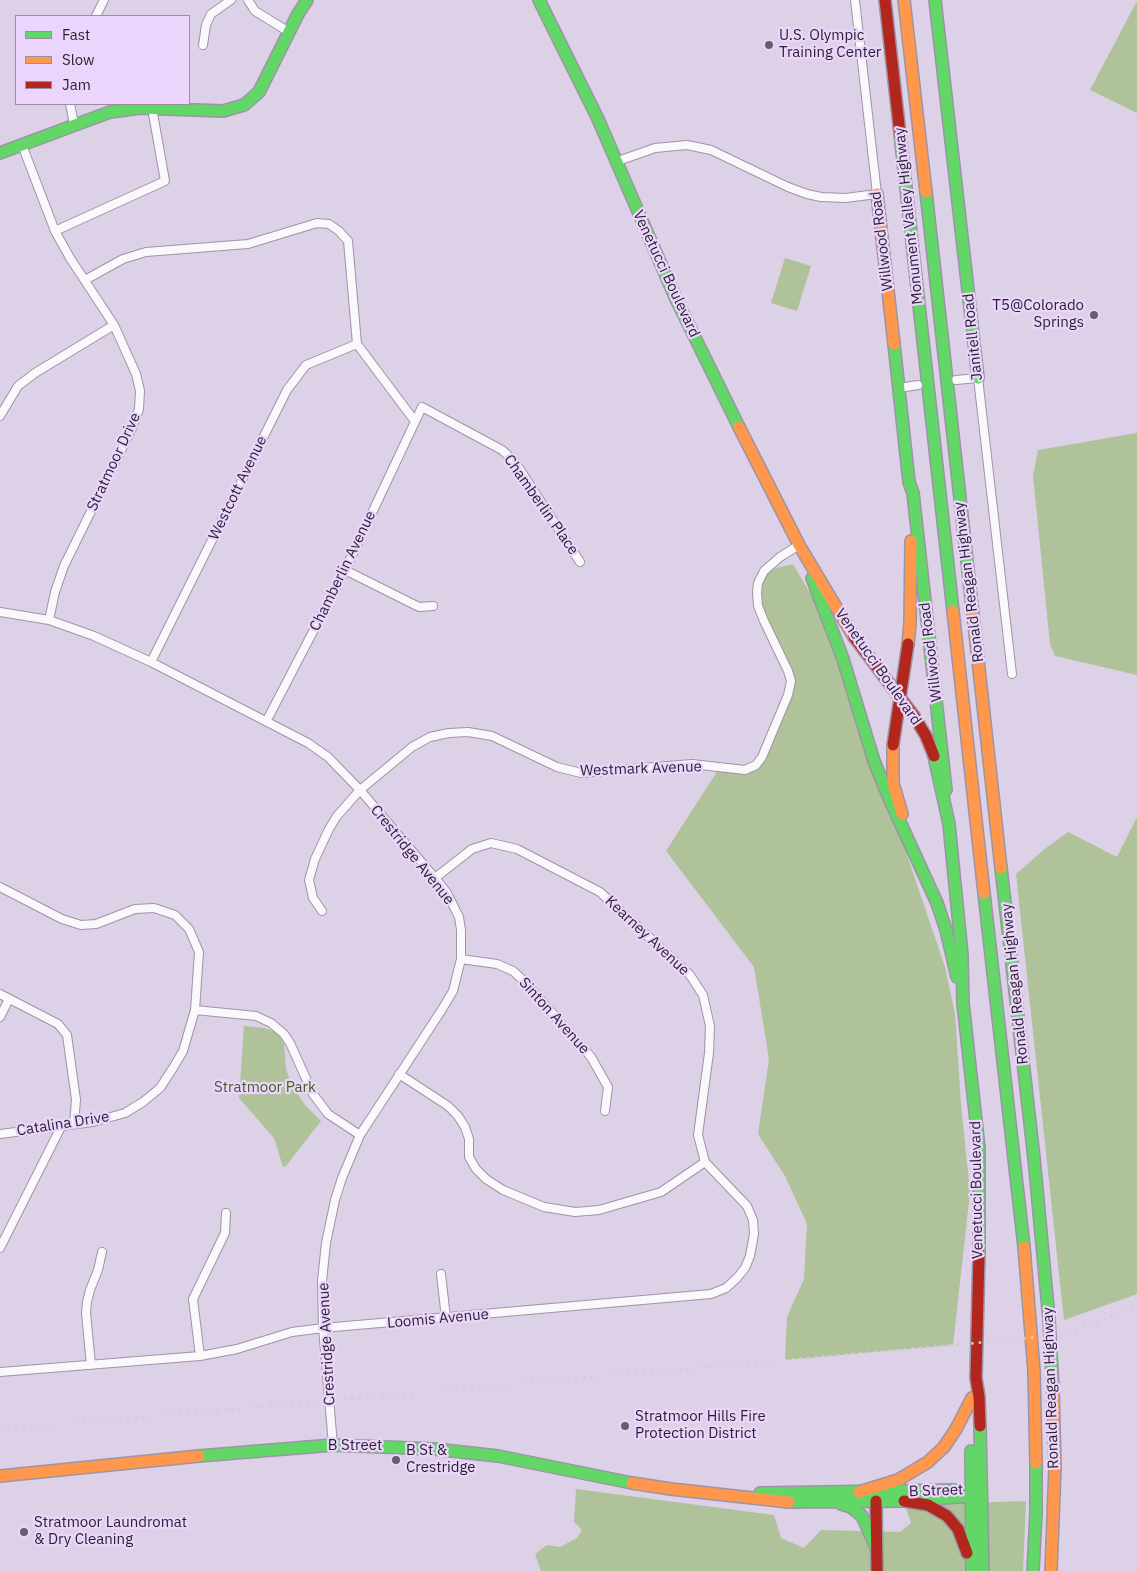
<!DOCTYPE html>
<html>
<head>
<meta charset="utf-8">
<style>
	body { margin:0 }
	#map { position:relative; width:1137px; height:1571px; overflow:hidden; background:#dcd1e6; font-family:"IBM Plex Sans",sans-serif }
	canvas { display:block }
	.legend { position:absolute; left:15px; top:15px; width:175px; height:90px; box-sizing:border-box; background:#ebd5fc; border:1px solid #9d8ca9; margin:0; padding:6px 9px; list-style:none; font-size:15px; color:#271f2d }
	.legend li { display:flex; align-items:center; gap:10px; height:25px }
	.legend b { width:25px; border:1px solid #9d8ca9 }
</style>
</head>
<body>
<div id="map">
<canvas width="1137" height="1571"></canvas>
<ul class="legend">
<li><b style="height:6px;background:#63d668"></b>Fast</li>
<li><b style="height:6px;background:#ff974d"></b>Slow</li>
<li><b style="height:6px;background:#b3261e"></b>Jam</li>
</ul>
</div>
<script>
const g = document.querySelector('canvas').getContext('2d');
g.lineJoin = 'round';
function fillPath(path, color) { g.fillStyle = color; g.fill(path, 'evenodd'); }
const poly = rows => new Path2D(rows.map(r => 'M' + r).join(''));
function strokePath(path, color, width, dash) { g.strokeStyle = color; g.lineWidth = width; g.lineCap = dash ? 'butt' : 'round'; g.setLineDash(dash || []); g.stroke(path); }
function write(font, color, halo, rows, align = 'center') {
  g.font = font + ' "IBM Plex Sans",sans-serif'; g.lineWidth = 4.5; g.setLineDash([]); g.textBaseline = 'middle'; g.strokeStyle = halo; g.fillStyle = color; for (const [text, x, y, turn = 0] of rows) {
    g.save(); g.translate(x, y); g.rotate((+turn || 0) * Math.PI / 180); g.textAlign = isNaN(turn) ? turn : align; if (halo) g.strokeText(text, 0, 0); g.fillText(text, 0, 0); g.restore();
  }
}
fillPath(poly([
	[1137,1,1137,113,1090,90],
	[785,258,811,266,797,311,771,303],
	[1137,433,1137,675,1055,656,1050,644,1033,476,1038,450],
	[793,564,829,625,945,967,955,1014,961,1104,970,1192,953,1345,785,1360,787,1317,804,1279,807,1224,785,1176,758,1134,769,1059,754,967,666,851,720,767,745,770,762,757,788,695,788,671,757,593,764,571],
	[1137,817,1137,1294,1064,1320,1016,874,1046,848,1068,832,1117,857],
	[244,1026,264,1028,274,1031,280,1037,284,1044,286,1069,291,1084,305,1105,321,1121,286,1166,283,1167,274,1138,239,1098],
	[576,1489,774,1515,781,1538,804,1548,821,1530,900,1532,911,1523,905,1505,1026,1501,1023,1571,541,1571,535,1554,547,1545,560,1547,577,1538,582,1530,574,1522]
]), '#afc299');
const street = poly([
	[248,0,255,11,289,32],
	[96,16,104,0],
	[203,45,206,25,211,14,231,0],
	[70,104,74,124],
	[22,145,55,231,70,258,114,325,136,374,140,391,139,409,132,428,64,566,55,592,49,620],
	[615,162,655,148,687,145,711,150,788,187,807,194,821,197,845,198,877,194,855,0],
	[55,231,165,181,152,108],
	[85,280,123,259,146,252,248,244,317,223,329,224,339,231,348,241,357,344,414,420],
	[956,380,978,378,1012,674],
	[899,388,918,385],
	[0,416,18,386,35,373,114,325],
	[345,570,419,607,433,606],
	[0,612,49,620,94,636,151,662,308,743,328,757,360,790,435,878,447,893,459,917,461,930,461,959,453,991,441,1011,360,1135,342,1178,335,1200,326,1243,322,1281,323,1328,333,1445],
	[151,662,287,390,306,365,357,344],
	[267,720,345,570,422,407,502,450,515,462,580,562],
	[0,887,62,919,81,925,96,924,135,909,154,908,175,915,189,929,199,952,195,1010,183,1051,173,1068,160,1088,143,1102,125,1113,93,1122,0,1134],
	[322,911,313,898,309,880,315,859,329,829,337,816,360,790,412,747,430,737,449,733,468,732,492,736,557,767,581,773,692,764,745,770,756,765,762,757,788,695,791,681,788,671,764,621,758,606,757,593,758,583,764,571,780,557,799,545],
	[461,959,497,964,513,971,525,982,591,1057,608,1087,605,1111],
	[0,994,58,1024,67,1035,76,1100,74,1124],
	[195,1010,256,1016,271,1023,284,1034,290,1043,313,1094,328,1114,360,1135],
	[0,1017,9,999],
	[399,1074,448,1106,458,1116,465,1127,469,1139,469,1157,476,1169,486,1179,503,1190,544,1207,575,1212,599,1210,661,1192,705,1162],
	[0,1248,62,1125],
	[441,1274,446,1318],
	[200,1356,193,1299,225,1233,226,1213],
	[91,1365,86,1313,87,1302,90,1290,98,1270,102,1252],
	[0,1372,200,1356,237,1349,292,1332,323,1328,711,1294,726,1288,737,1278,745,1268,750,1256,754,1234,753,1220,747,1206,705,1162,698,1135,709,1053,710,1026,703,995,690,975,600,892,517,849,491,843,472,849,435,878]
]);
const fast = poly([
	[539,0,598,119,676,299,739,427],
	[935,0,978,378],
	[900,134,953,611],
	[0,153,110,112,140,108,223,111,244,105,259,92,298,14,307,0],
	[926,192,973,615],
	[894,344,909,482,913,493,946,790],
	[812,578,843,659,874,761,889,798,937,903,946,930,957,977],
	[934,756,949,824,962,955,963,1003,979,1148,979,1253],
	[1001,868,1034,1158,1049,1319,1053,1389],
	[984,893,1024,1247],
	[980,1426,983,1571],
	[971,1451,972,1571],
	[199,1456,333,1445,434,1449,498,1456,632,1483],
	[760,1493,954,1490],
	[789,1502,904,1501,971,1496,978,1494],
	[841,1504,851,1507,862,1516,875,1545],
	[1033,1571,1036,1513,1036,1463]
]);
const slow = poly([
	[904,0,926,192],
	[877,194,894,344],
	[739,427,799,545,854,637],
	[953,611,984,893],
	[973,615,1001,868],
	[908,644,910,623,911,541],
	[893,745,893,783,902,814],
	[1024,1247,1034,1371,1036,1463],
	[0,1476,199,1456],
	[632,1483,671,1489,789,1502],
	[859,1492,898,1480,928,1462,944,1447,956,1429,972,1398],
	[1051,1571,1055,1467,1053,1389]
]);
const jam = poly([
	[885,0,900,134],
	[854,637,914,716,926,736,934,756],
	[979,1253,976,1378,979,1397,980,1426],
	[876,1501,877,1571],
	[904,1501,928,1505,947,1516,958,1529,967,1553]
]);
strokePath(street, '#9d94a5', 10);
strokePath(fast, '#9d94a5', 14);
strokePath(slow, '#9d94a5', 14);
strokePath(jam, '#9d94a5', 14);
strokePath(street, '#faf8fb', 8);
strokePath(fast, '#63d668', 11);
strokePath(slow, '#ff974d', 11);
strokePath(jam, '#b3261e', 11);
strokePath(poly([
	[0,1430,1010,1340,1045,1336,1073,1330,1103,1320,1137,1304]
]), '#d2ced5', 2.5, [2.5, 5]);
const jamBridge = poly([
	[893,745,908,644]
]);
strokePath(jamBridge, '#9d94a5', 14, []);
strokePath(jamBridge, '#b3261e', 11);
for (const [x, y, r, color] of [
	[769,45,5,"#665d6e"],
	[1094,315,5,"#665d6e"],
	[625,1426,5,"#665d6e"],
	[396,1460,5,"#665d6e"],
	[24,1532,5,"#665d6e"]
]) { const dot = new Path2D(); dot.arc(x, y, r, 0, 2 * Math.PI); g.fillStyle = color; g.fill(dot); strokePath(dot, '#ebd5fc', 2); }
write('15px', '#271f2d', '#ebd5fc', [
	["U.S. Olympic",779,36],
	["Training Center",779,53],
	["T5@Colorado",1084,306,"right"],
	["Springs",1084,323,"right"],
	["Stratmoor Hills Fire",635,1417],
	["Protection District",635,1434],
	["B St &",406,1451],
	["Crestridge",406,1468],
	["Stratmoor Laundromat",34,1523],
	["& Dry Cleaning",34,1540]
], 'left');
write('15px', '#271f2d', '#ebd5fc', [
	["Monument Valley Highway",909,216,-96],
	["Willwood Road",882,241,-97],
	["Venetucci Boulevard",666,274,65],
	["Janitell Road",973,337,-96],
	["Stratmoor Drive",114,462,-65],
	["Westcott Avenue",238,488,-64],
	["Chamberlin Place",541,505,55],
	["Chamberlin Avenue",343,571,-64],
	["Ronald Reagan Highway",969,582,-97],
	["Willwood Road",931,652,-97],
	["Venetucci Boulevard",878,667,55],
	["Westmark Avenue",641,769,-2],
	["Crestridge Avenue",412,855,51],
	["Kearney Avenue",647,936,43],
	["Ronald Reagan Highway",1015,984,-96],
	["Sinton Avenue",554,1016,48],
	["Catalina Drive",63,1124,-9],
	["Venetucci Boulevard",977,1190,-91],
	["Loomis Avenue",438,1319,-5],
	["Crestridge Avenue",327,1344,-93],
	["Ronald Reagan Highway",1051,1388,-92],
	["B Street",355,1446],
	["B Street",936,1491,-2]
]);
write('15px', '#43611c', '#ebd5fc', [
	["Stratmoor Park",265,1088]
]);
</script>
</body>
</html>
